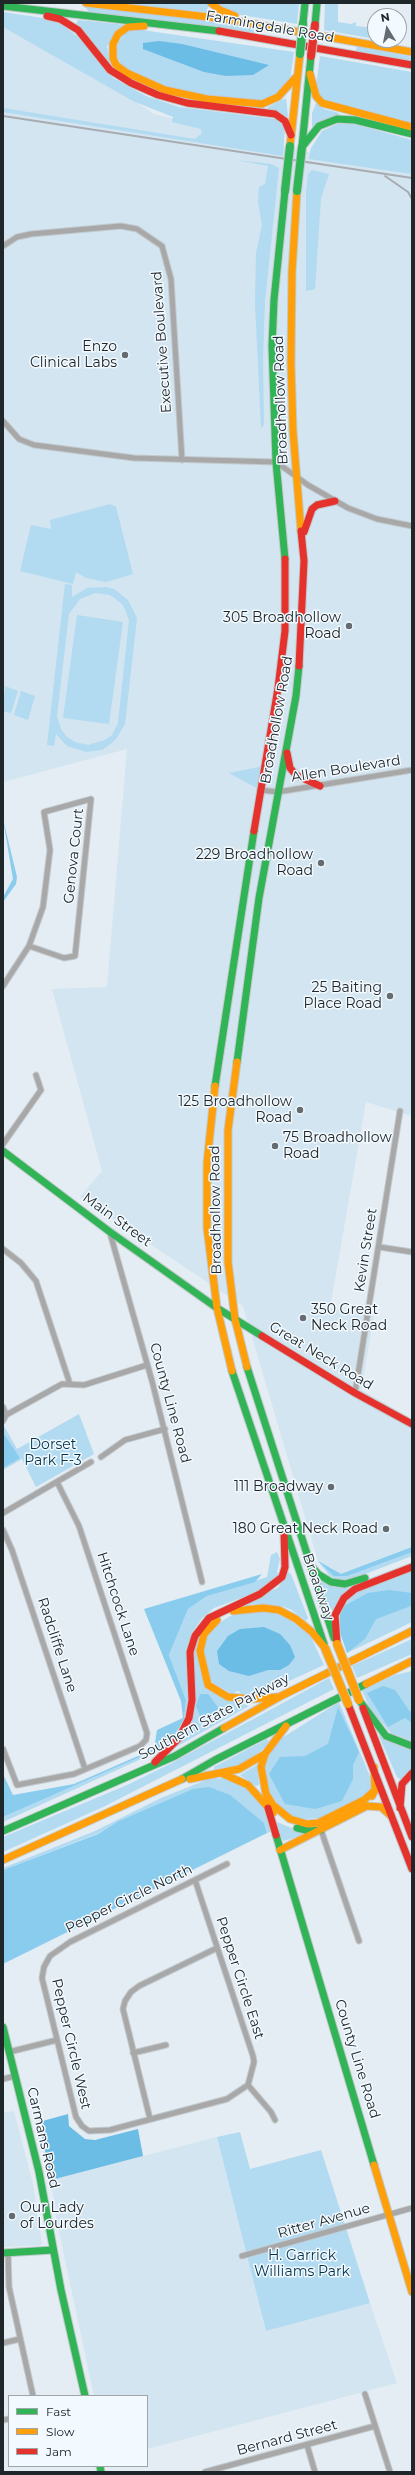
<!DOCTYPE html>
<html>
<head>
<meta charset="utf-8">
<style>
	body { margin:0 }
	#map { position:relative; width:415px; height:2475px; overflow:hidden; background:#e3edf3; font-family:Montserrat,sans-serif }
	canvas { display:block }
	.frame { position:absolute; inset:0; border:4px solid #20272b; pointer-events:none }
	.legend { position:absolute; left:8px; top:2395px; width:140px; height:72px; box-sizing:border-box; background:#f3faff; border:1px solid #9fa6aa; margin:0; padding:5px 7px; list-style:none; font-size:12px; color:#20272b }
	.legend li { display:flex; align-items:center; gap:8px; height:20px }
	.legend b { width:20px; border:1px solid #9fa6aa }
	.north { position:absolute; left:367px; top:8px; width:40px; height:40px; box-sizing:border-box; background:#f3faff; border:1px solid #9fa6aa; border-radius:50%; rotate:350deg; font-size:11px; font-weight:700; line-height:16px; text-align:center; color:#20272b }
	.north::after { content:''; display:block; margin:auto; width:14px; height:18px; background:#646c71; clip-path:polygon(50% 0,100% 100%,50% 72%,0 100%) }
</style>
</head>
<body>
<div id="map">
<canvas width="415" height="2475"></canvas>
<div class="frame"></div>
<ul class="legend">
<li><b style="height:5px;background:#30b455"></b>Fast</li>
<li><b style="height:5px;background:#ff9f0a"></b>Slow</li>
<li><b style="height:5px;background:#e5322d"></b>Jam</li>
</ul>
<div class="north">N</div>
</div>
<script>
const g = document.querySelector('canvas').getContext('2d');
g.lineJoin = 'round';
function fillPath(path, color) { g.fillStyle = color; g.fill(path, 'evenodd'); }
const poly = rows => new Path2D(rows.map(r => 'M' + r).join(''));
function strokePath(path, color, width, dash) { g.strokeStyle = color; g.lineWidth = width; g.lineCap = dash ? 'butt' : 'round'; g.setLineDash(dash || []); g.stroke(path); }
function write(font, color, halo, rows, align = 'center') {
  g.font = font + ' Montserrat,sans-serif'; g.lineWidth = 3; g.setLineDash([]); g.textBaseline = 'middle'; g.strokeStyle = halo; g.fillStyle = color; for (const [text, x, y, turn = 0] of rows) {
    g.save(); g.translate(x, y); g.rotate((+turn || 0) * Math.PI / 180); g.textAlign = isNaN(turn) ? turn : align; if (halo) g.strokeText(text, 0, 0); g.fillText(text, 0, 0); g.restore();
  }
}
fillPath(poly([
	[3,13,10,15,154,114,312,153,412,143,412,1116,366,1102,330,1308,374,1316,361,1390,412,1419,412,1547,341,1574,318,1561,243,1306,80,1197,102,1171,52,989,107,987,127,749,3,782],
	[14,2111,33,2184,42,2245,3,2247,3,2113],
	[217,2137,266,2331,370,2303,397,2383,147,2449,147,2396,94,2396,56,2217,51,2180]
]), '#d2e5f0');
fillPath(poly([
	[138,3,207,3,208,6,207,12,132,5],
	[215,3,299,3,297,24,235,14],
	[325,3,338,3,338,22,351,24,356,22,356,26,375,28,375,39,324,30],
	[85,7,176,17,261,29,260,31,254,30,254,33,89,12],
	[3,12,49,19,62,24,78,37,113,78,146,96,179,107,275,119,285,127,283,156,3,112,3,108,195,139,202,133,201,129,172,122,173,117,133,101,3,27],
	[78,20,127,25,117,31,107,46,110,62,108,63,76,24],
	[135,29,294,52,290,80,277,96,255,101,201,95,166,87,131,72,121,64,117,56,116,47,125,32],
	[357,46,412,57,412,62,356,52],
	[320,56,412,72,412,124,321,99,316,87],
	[286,98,288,116,286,118,276,111,268,111,268,107],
	[316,103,324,109,339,113,339,116,312,128,312,113],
	[351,123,412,140,412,174,309,159,311,148,322,131,337,124],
	[236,160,271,164,279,168,265,301,263,359,264,425,261,428,255,303,256,253,262,225,258,202,259,187,265,184,268,166],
	[312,170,329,174,321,198,315,289,306,291,306,192,308,174],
	[110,504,116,507,133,574,106,582,86,578,76,572,73,584,20,571,31,525,51,529,50,520],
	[65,584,72,585,72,597,87,588,106,587,114,589,128,600,137,618,125,724,116,739,109,745,102,750,86,752,67,746,56,734,54,746,47,745],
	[95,593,110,595,117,600,123,605,129,620,118,723,112,735,105,740,88,745,75,742,67,737,61,729,57,716,69,614,80,599],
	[77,615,123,622,109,724,63,718],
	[5,686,18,691,11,713,3,711],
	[21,691,35,696,28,720,14,715],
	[264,766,260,790,229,773],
	[79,1414,94,1454,36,1487,22,1459,3,1470,4,1426,17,1449],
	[412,1547,412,1556,347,1581,338,1581,329,1575,318,1561,341,1574],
	[277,1552,280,1559,277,1572,280,1575,265,1589,214,1608,202,1618,191,1634,188,1711,178,1734,163,1749,3,1822,3,1817,156,1750,184,1720,186,1700,169,1655,188,1609,207,1596,267,1577,271,1555],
	[412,1570,412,1622,347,1653,340,1632,344,1606,352,1594],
	[288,1572,291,1574,308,1618,306,1621,292,1610,282,1606,253,1604,233,1608,212,1620,197,1644,197,1656,202,1679,219,1696,249,1706,176,1747,189,1728,193,1714,195,1699,193,1657,194,1644,200,1631,211,1619,222,1611,278,1588],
	[322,1581,353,1587,333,1610,330,1609,320,1582],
	[247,1612,278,1612,310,1635,324,1665,254,1697,242,1697,239,1691,235,1692,234,1695,213,1683,205,1668,203,1651,207,1635,216,1625,230,1616],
	[412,1639,412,1654,357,1678,352,1666],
	[412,1671,412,1741,391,1733,370,1709,362,1690,395,1675],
	[329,1678,334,1689,105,1806,3,1852,3,1837,127,1785,170,1764],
	[339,1702,371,1779,371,1791,364,1797,320,1818,304,1819,291,1816,282,1809,266,1787,264,1767,270,1753,282,1738],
	[380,1733,412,1749,412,1770,400,1779,397,1777,379,1736],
	[267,1739,269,1742,264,1748,250,1759,235,1766,214,1769,214,1767],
	[257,1765,259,1785,256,1786,240,1775],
	[211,1778,233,1779,247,1788,262,1805,272,1831,267,1833,264,1823,117,1822,99,1833,3,1870,3,1868,95,1831,161,1798],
	[277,1822,301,1832,302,1835,284,1841,281,1838],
	[240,2132,250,2169,321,2150,370,2303,266,2331,217,2137]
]), '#b2daf0');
fillPath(poly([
	[3,819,17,877,16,884,3,902,3,897,13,879],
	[3,1433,20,1458,3,1468],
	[412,1547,412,1552,347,1576,334,1576,318,1561,341,1574],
	[262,1574,255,1582,207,1596,188,1609,169,1655,186,1700,184,1720,172,1737,156,1750,3,1817,3,1774,13,1795,74,1784,154,1749,157,1730,183,1718,181,1701,144,1609],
	[389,1590,412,1593,411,1606,376,1619,365,1639,347,1653,340,1632,340,1614,344,1606,368,1593],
	[383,1686,395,1690,410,1712,412,1709,412,1723,405,1718,388,1727,367,1693],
	[200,1694,208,1694,220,1710,209,1719,200,1716,196,1706],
	[338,1707,359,1752,353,1765,353,1779,342,1801,315,1809,285,1804,269,1774,280,1757,305,1756,328,1744],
	[209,1787,230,1795,264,1823,267,1833,3,1964,3,1870,98,1834,117,1822,193,1789]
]), '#8accee');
fillPath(poly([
	[159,41,182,44,269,65,253,75,226,76,204,72,143,49,143,43],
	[264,1627,280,1634,290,1645,295,1657,289,1665,280,1670,268,1670,249,1676,229,1671,219,1664,217,1651,228,1636,240,1629],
	[68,2114,69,2126,85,2139,95,2140,138,2129,143,2156,51,2180,39,2122]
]), '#6bbde5');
const street = poly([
	[3,246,17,237,31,234,121,226,137,229,162,246,171,279,182,460],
	[3,421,19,439,34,445,134,458,276,462,308,485,348,508,377,519,412,526],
	[260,790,278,792,412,770],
	[3,986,29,946,43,907,50,850,44,812,91,799,75,956,64,958,29,946],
	[3,1144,41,1090,36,1075],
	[110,1233,152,1381,202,1582],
	[379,1247,412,1252],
	[3,1249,21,1263,36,1281,70,1384],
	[355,1393,400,1111],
	[3,1407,6,1415],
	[3,1421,6,1415,62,1384,84,1385,147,1365],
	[101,1457,125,1440,165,1429],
	[3,1513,91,1462],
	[3,1530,12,1550,85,1769],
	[3,1749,17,1785,74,1774,140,1746,146,1740,147,1733,79,1526,57,1482],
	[321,1830,359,1941],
	[227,1864,70,1942,50,1956,44,1967,42,1978,76,2117,82,2126,89,2131,110,2130,227,2099,248,2085],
	[195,1880,253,2056,254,2062,248,2085],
	[9,2052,57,2040],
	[133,2053,166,2045],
	[3,2079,15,2076],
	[248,2085,271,2112,275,2120],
	[150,2119,123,2009,125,2001,131,1992,139,1986,217,1948],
	[8,2252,9,2287,33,2396],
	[242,2256,412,2208],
	[3,2343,20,2339],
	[365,2394,390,2472],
	[3,2420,9,2419],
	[307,2445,315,2472],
	[205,2472,375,2426]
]);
const fast = poly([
	[3,6,219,31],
	[303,23,305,3],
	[315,25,317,3],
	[302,146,311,56],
	[302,147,319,126,337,119,355,120,412,134],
	[285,559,276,462,272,346,274,300,285,191],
	[237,1062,259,898,296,696,299,666],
	[215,1086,254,831],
	[3,1151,110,1232,217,1308,262,1336],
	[247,1367,334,1638],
	[232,1371,324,1644],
	[308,1562,318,1574,331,1582,345,1584,365,1578],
	[359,1700,386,1736,412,1746],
	[182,1779,215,1760,366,1684],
	[297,1828,310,1831,321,1830],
	[3,1831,175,1756,224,1728],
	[276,1835,374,2165],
	[3,2027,39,2172,61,2290,85,2396],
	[3,2253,53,2250],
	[100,2466,101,2472]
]);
const slow = poly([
	[86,3,226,19,412,52],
	[211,3,220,10,235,16],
	[144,26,128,27,118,34,113,44,113,58,116,65,127,73,165,90,207,99,262,104,278,97,297,76],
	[310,74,316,96,322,103,412,127],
	[290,146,300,54],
	[297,191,292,272,291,363,293,431,301,531],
	[237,1062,228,1130,228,1262,235,1319,247,1367],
	[215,1086,207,1163,207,1228,217,1308,232,1371],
	[233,1611,263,1608,279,1610,296,1619,312,1632,325,1648],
	[217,1620,204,1634,200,1651,208,1685,228,1697,252,1699,277,1697],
	[366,1684,412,1661],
	[286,1726,265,1754,261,1767,266,1794,273,1805,290,1819,307,1824,318,1823,364,1800,375,1790],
	[224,1728,281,1696,412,1631],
	[221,1773,248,1785,273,1813],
	[190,1779,239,1769,265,1754],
	[372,1796,375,1790,374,1767],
	[367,1806,381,1807,391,1816],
	[280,1850,367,1806],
	[3,1860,182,1779],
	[374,2165,412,2292]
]);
const jam = poly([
	[47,16,60,19,78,30,110,70,131,83,158,95,187,103,275,114,285,121,291,135],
	[219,31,412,65],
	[304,532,312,509,317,505,335,501],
	[299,666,304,561,301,531],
	[287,753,290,768,296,775,320,786],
	[254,831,278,688,285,631,285,559],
	[262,1336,355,1393,412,1424],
	[337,1644,335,1615,344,1598,355,1589,412,1567],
	[348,1704,412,1869],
	[363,1708,412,1837],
	[155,1762,179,1738,189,1718,192,1700,190,1652,195,1636,209,1618,260,1594,282,1577,285,1567,284,1532],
	[268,1808,276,1835],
	[400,1808,402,1784,412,1773]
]);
strokePath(street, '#c2c9cd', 7);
strokePath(fast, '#c2c9cd', 9);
strokePath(slow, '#c2c9cd', 9);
strokePath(jam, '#c2c9cd', 9);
strokePath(street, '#a8a8a9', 5);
strokePath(fast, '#30b455', 7);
strokePath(slow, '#ff9f0a', 7);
strokePath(jam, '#e5322d', 7);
strokePath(poly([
	[3,116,412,178],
	[385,176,408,192,412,199]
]), '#a8acb0', 2);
const fastBridge = poly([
	[300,54,303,23],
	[285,191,290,146],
	[297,191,302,147]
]);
const slowBridge = poly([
	[337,1644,359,1700],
	[325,1648,348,1704]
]);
const jamBridge = poly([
	[311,56,315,25]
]);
strokePath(fastBridge, '#c2c9cd', 10, []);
strokePath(slowBridge, '#c2c9cd', 10, []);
strokePath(jamBridge, '#c2c9cd', 10, []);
strokePath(fastBridge, '#30b455', 8);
strokePath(slowBridge, '#ff9f0a', 8);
strokePath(jamBridge, '#e5322d', 8);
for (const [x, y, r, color] of [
	[125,355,4,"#646c71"],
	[349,626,4,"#646c71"],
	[321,863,4,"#646c71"],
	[390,996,4,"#646c71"],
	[300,1110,4,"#646c71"],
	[275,1146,4,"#646c71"],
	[303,1318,4,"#646c71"],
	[331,1487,4,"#646c71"],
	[386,1529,4,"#646c71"],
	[12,2216,4,"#646c71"]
]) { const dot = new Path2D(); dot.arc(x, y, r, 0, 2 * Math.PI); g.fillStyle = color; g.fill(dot); strokePath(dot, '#f3faff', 1.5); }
write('14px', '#20272b', '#f3faff', [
	["Farmingdale Road",270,27,10],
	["Executive Boulevard",162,342,-94],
	["Broadhollow Road",281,400,-92],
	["Broadhollow Road",277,720,-80],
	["Allen Boulevard",346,769,-9],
	["Genova Court",74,856,-84],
	["Broadhollow Road",216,1210,-91],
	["Main Street",117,1220,36],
	["Kevin Street",366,1250,-81],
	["Great Neck Road",321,1356,31],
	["County Line Road",170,1403,75],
	["Broadway",318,1587,71],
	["Hitchcock Lane",118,1604,72],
	["Radcliffe Lane",57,1645,72],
	["Southern State Parkway",214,1717,-28],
	["Pepper Circle North",129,1899,-26],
	["Pepper Circle East",240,1978,72],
	["Pepper Circle West",71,2044,77],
	["County Line Road",357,2059,73],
	["Carmans Road",43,2138,77],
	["Ritter Avenue",324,2221,-16],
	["Bernard Street",287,2438,-15]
]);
write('14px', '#20272b', '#f3faff', [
	["Enzo",117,347],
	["Clinical Labs",117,363],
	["305 Broadhollow",341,618],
	["Road",341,634],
	["229 Broadhollow",313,855],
	["Road",313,871],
	["25 Baiting",382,988],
	["Place Road",382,1004],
	["125 Broadhollow",292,1102],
	["Road",292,1118],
	["75 Broadhollow",283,1138,"left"],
	["Road",283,1154,"left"],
	["350 Great",311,1310,"left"],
	["Neck Road",311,1326,"left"],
	["111 Broadway",323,1487],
	["180 Great Neck Road",378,1529],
	["Our Lady",20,2208,"left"],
	["of Lourdes",20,2224,"left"]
], 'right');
write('14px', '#02344b', '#f3faff', [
	["Dorset",53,1445],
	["Park F-3",53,1461],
	["H. Garrick",302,2256],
	["Williams Park",302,2272]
]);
</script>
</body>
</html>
